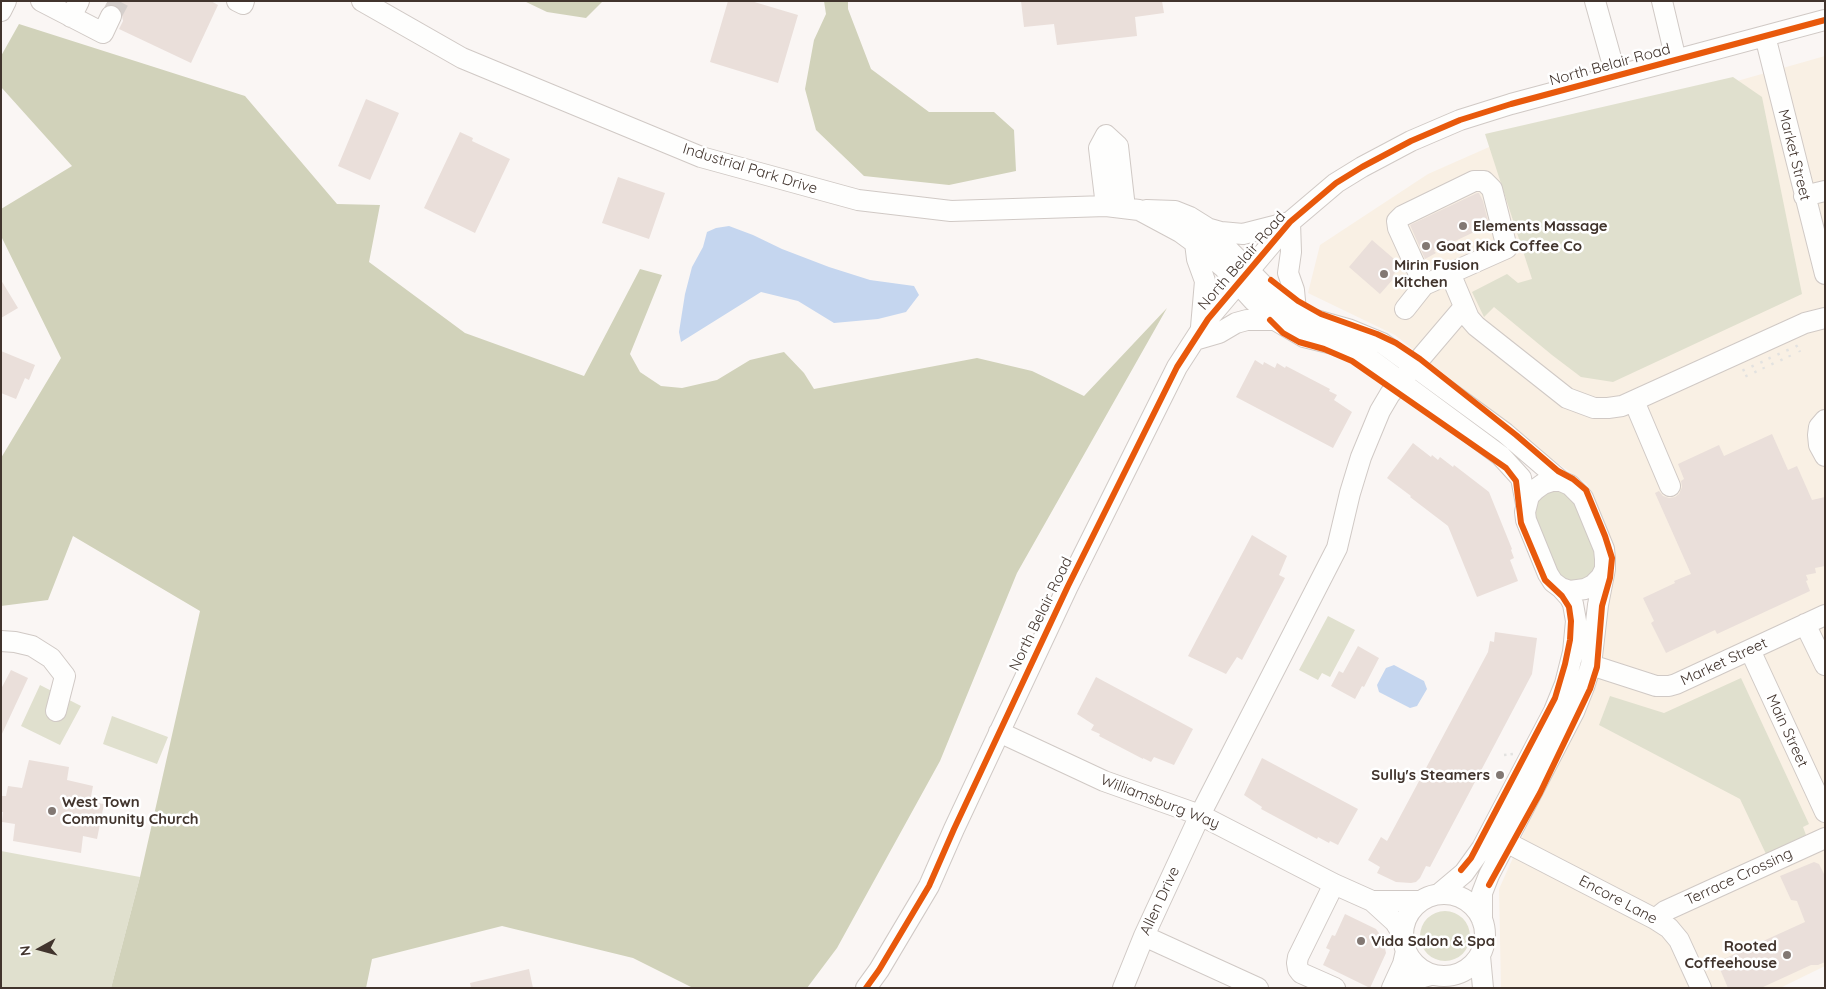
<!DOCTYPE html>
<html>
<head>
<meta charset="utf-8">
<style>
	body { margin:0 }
	#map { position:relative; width:1826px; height:989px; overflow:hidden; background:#faf6f4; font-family:Quicksand,sans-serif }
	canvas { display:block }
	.frame { position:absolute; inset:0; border:2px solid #41342d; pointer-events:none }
	.north { position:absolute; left:15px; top:924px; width:50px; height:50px; -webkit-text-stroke:4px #fff; paint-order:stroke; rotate:263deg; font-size:14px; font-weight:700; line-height:20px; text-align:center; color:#41342d }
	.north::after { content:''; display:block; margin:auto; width:18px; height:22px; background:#41342d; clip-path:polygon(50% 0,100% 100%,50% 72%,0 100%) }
</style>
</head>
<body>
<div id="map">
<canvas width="1826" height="989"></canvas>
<div class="frame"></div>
<div class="north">N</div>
</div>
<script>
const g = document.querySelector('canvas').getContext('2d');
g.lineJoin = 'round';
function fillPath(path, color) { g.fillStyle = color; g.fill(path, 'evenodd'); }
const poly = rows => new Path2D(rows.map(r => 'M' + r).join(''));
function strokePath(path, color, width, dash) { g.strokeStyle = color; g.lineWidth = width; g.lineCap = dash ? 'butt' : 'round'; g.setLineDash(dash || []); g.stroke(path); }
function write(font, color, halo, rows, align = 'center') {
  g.font = font + ' Quicksand,sans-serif'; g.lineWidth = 5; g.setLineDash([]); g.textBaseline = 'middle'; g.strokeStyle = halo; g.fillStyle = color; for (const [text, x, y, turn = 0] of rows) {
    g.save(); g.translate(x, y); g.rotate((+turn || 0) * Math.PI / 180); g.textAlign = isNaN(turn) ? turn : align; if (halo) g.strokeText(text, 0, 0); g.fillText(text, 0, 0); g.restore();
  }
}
fillPath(poly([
	[1825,56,1825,966,1780,988,1501,988,1499,889,1594,677,1616,563,1587,484,1546,455,1395,335,1308,293,1320,245,1428,174,1505,140,1730,83]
]), '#f9f0e4');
fillPath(poly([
	[1733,77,1762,97,1802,294,1613,382,1581,377,1552,355,1494,307,1484,317,1472,292,1507,274,1518,283,1532,279,1485,134],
	[1556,489,1575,496,1599,561,1591,578,1574,583,1562,578,1557,571,1535,518,1534,509,1537,501,1542,494],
	[1328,616,1355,630,1330,677,1322,673,1318,680,1299,670],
	[1741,678,1809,824,1803,827,1806,835,1766,854,1740,799,1599,725,1610,696,1664,713],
	[40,685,81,706,60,745,21,726],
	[112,716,168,737,157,764,103,744],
	[1,851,140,877,111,988,1,988],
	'1420 936a25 25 0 1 1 50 0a25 25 0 1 1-50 0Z'
]), '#e0e0ce');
fillPath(poly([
	[524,1,603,1,586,18,547,12],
	[824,1,848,1,848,9,871,69,929,112,994,112,1014,130,1016,171,949,185,864,176,816,130,805,89,814,40,826,14],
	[19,24,245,96,337,204,380,205,369,262,465,333,584,376,640,269,662,275,630,354,640,372,661,386,682,388,717,380,750,360,784,352,804,373,814,389,977,358,1032,371,1084,396,1167,308,1017,573,940,761,837,948,807,988,693,988,633,958,502,926,372,959,366,988,111,988,140,877,200,611,73,536,48,600,1,606,1,458,61,358,1,236,1,209,72,166,1,87,1,56]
]), '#d1d2ba');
fillPath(poly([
	[729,226,753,235,782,249,829,267,870,280,914,286,919,295,906,312,878,319,834,323,798,301,761,292,681,342,679,332,685,294,692,267,703,247,707,232,716,228],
	[1394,665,1424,681,1427,689,1417,706,1410,708,1379,692,1377,685,1386,668]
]), '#c5d6ef');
fillPath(poly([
	[108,1,211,1,218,5,191,63,119,29,123,21,121,10,116,5,106,5],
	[728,1,751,1,798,15,778,83,710,62],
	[1021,1,1162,1,1164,13,1135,17,1137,36,1057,45,1054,24,1024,27],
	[366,99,399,113,370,180,338,166],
	[460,132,473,138,472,141,510,159,475,233,424,208],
	[618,177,665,193,649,239,602,223],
	[1477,193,1479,193,1483,201,1489,225,1434,251,1436,253,1425,259,1410,225],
	[1372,240,1401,265,1393,275,1395,277,1380,294,1349,267],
	[1,280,18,308,1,318],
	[1,351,35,365,29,380,25,378,16,399,1,393],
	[1255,360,1263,365,1264,362,1275,368,1277,363,1285,368,1286,366,1330,389,1329,391,1337,395,1334,400,1352,412,1333,448,1236,397],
	[1772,434,1788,470,1797,466,1812,500,1825,497,1825,566,1815,568,1816,573,1806,575,1808,580,1806,581,1810,591,1717,634,1715,630,1666,653,1651,623,1654,621,1643,598,1675,583,1674,581,1691,574,1655,493,1659,491,1663,496,1669,498,1675,497,1679,494,1682,487,1681,481,1684,479,1678,464,1719,445,1724,456],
	[1413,443,1431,457,1432,455,1438,460,1440,457,1453,467,1454,465,1489,492,1512,549,1511,550,1514,558,1510,560,1518,581,1477,597,1448,526,1410,497,1411,496,1387,478],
	[1252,535,1287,556,1279,575,1285,578,1242,660,1237,657,1226,674,1188,656],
	[1495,632,1537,638,1532,674,1430,867,1426,866,1420,878,1416,882,1411,883,1396,882,1377,873,1380,867,1368,860,1381,837,1387,841,1488,652,1490,641,1494,642],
	[1358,646,1379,658,1364,687,1362,686,1355,699,1331,686,1339,671,1343,673],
	[11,670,28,678,1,736,1,689],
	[1096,677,1193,729,1174,765,1154,757,1151,762,1143,758,1143,759,1099,736,1100,734,1091,730,1094,725,1077,714],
	[1262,758,1358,809,1338,845,1330,841,1329,843,1318,837,1317,839,1261,809,1262,807,1244,795],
	[29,760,69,767,67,780,93,786,90,802,104,804,97,839,83,836,81,853,13,841,15,824,2,822,3,812,1,812,1,796,6,796,8,786,22,788],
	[1814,862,1819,864,1825,876,1825,962,1818,965,1811,965,1761,988,1728,988,1717,962,1805,922,1797,901,1791,900,1780,876],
	[1345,914,1376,929,1383,939,1386,953,1370,988,1323,965,1330,950,1326,948,1332,935,1335,936],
	[529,969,533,988,471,988,470,983]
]), '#eadfda');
strokePath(poly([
	[111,16,119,1]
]), '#d5cfcc', 20, [20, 10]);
const minor = poly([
	[41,1,103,33,111,16],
	[237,1,243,4,244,1],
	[362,1,462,58,701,157,858,200,951,211,1106,206,1139,210,1180,232,1195,243,1224,268,1253,300,1275,320,1304,337,1341,346,1370,359,1501,456,1521,478,1526,504],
	[1595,1,1616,76],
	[1662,1,1676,60],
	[1,11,6,1],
	[71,17,79,1],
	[1765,36,1825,274],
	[1804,196,1825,191],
	[1106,206,1099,148,1106,135,1118,146,1125,208],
	[1146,210,1175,211,1190,217,1206,227,1265,287,1296,311,1309,318,1348,329,1382,343,1505,433,1561,481],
	[1207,228,1221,232,1243,234,1290,222,1291,252,1288,273,1294,290,1296,311],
	[1195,243,1197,259,1205,281,1201,327],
	[1450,273,1469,318,1476,326,1567,398,1594,408,1608,408,1622,406,1805,323,1825,318],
	[1405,309,1424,285,1507,248,1492,189,1484,181,1474,181,1402,216,1397,221,1398,228,1424,285],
	[1195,340,1219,333,1236,323,1247,320,1275,320],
	[1634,401,1670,486],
	[1825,420,1819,427,1818,435,1819,445,1825,456],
	[1552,481,1561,481,1570,485,1583,498,1604,549,1605,559,1605,569,1601,577,1593,585,1585,589,1570,591,1561,588,1553,582,1548,574,1526,520,1525,512,1529,496,1536,489,1543,484,1552,481],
	[1805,624,1825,665],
	[1,641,15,642,32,646,51,658,65,676,56,711],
	[1750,650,1825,812],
	[1591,665,1656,686,1669,686,1676,684,1825,615],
	[999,732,1104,781,1200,815,1334,884,1372,901,1395,922,1403,935],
	[1506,842,1655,919,1669,928,1679,940,1701,988],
	[1334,884,1298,957,1297,963,1298,969,1301,973,1335,988],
	[1439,894,1464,873,1482,848,1554,711,1565,684,1573,652,1576,621,1573,604,1570,598,1561,588],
	'1403 935a41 41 0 1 1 82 0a41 41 0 1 1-82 0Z',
	[1372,901,1421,901],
	[1655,919,1665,911,1825,838],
	[1482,920,1482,893,1489,875,1574,712,1584,687,1591,665,1598,605,1605,569],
	[1144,936,1258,988],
	[1480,956,1483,988],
	[866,988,879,970,929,886,954,829,1068,586,1177,367,1208,319,1290,222,1336,183,1362,167,1411,141,1460,120,1511,104,1825,20],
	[1123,988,1144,936,1200,815,1337,548,1350,493,1361,457,1380,411,1390,394,1464,307],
	[1392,988,1403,964,1406,951],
	[1403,988,1417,979,1431,975]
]);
strokePath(minor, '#d0c9c5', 22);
strokePath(poly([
	[1796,345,1800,352],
	[1787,349,1790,357],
	[1778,353,1782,361],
	[1769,357,1773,365],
	[1761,361,1764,369],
	[1752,365,1756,373],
	[1743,369,1747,377],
	[1504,755,1513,754]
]), '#e3e2e0', 2.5, [2.5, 4]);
strokePath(minor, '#fefefd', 20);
strokePath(poly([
	[1271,280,1298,301,1321,314,1377,334,1396,343,1420,359,1516,435,1558,471,1573,479,1586,490,1605,536,1612,558,1610,578,1602,606,1597,667,1590,689,1540,793,1489,885],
	[1270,320,1283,333,1299,342,1324,349,1352,361,1506,468,1516,481,1521,523,1545,580,1562,596,1569,607,1571,621,1570,640,1565,664,1555,698,1471,858,1461,870],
	[866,988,879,970,929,886,954,829,1068,586,1177,367,1208,319,1290,222,1336,183,1362,167,1411,141,1460,120,1511,104,1825,20]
]), '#e8590c', 6);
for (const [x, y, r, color] of [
	[1463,226,5,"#827873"],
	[1426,246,5,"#827873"],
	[1384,274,5,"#827873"],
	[1500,775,5,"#827873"],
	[52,811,5,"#827873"],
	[1361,941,5,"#827873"],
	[1787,955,5,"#827873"]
]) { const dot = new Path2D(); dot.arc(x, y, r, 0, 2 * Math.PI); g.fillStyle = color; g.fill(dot); strokePath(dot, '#fff', 2); }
write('15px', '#41342d', '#fff', [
	["North Belair Road",1610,65,-15],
	["Market Street",1794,155,76],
	["Industrial Park Drive",750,169,17],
	["North Belair Road",1242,261,-49],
	["North Belair Road",1041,614,-64],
	["Market Street",1724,662,-25],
	["Main Street",1787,731,65],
	["Williamsburg Way",1160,802,21],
	["Terrace Crossing",1739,877,-25],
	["Encore Lane",1618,900,28],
	["Allen Drive",1160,901,-65]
]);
write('bold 15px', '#41342d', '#fff', [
	["Elements Massage",1473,226],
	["Goat Kick Coffee Co",1436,246],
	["Mirin Fusion",1394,265],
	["Kitchen",1394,282],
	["Sully's Steamers",1490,775,"right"],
	["West Town",62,802],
	["Community Church",62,819],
	["Vida Salon & Spa",1371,941],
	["Rooted",1777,946,"right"],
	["Coffeehouse",1777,963,"right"]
], 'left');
</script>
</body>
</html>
